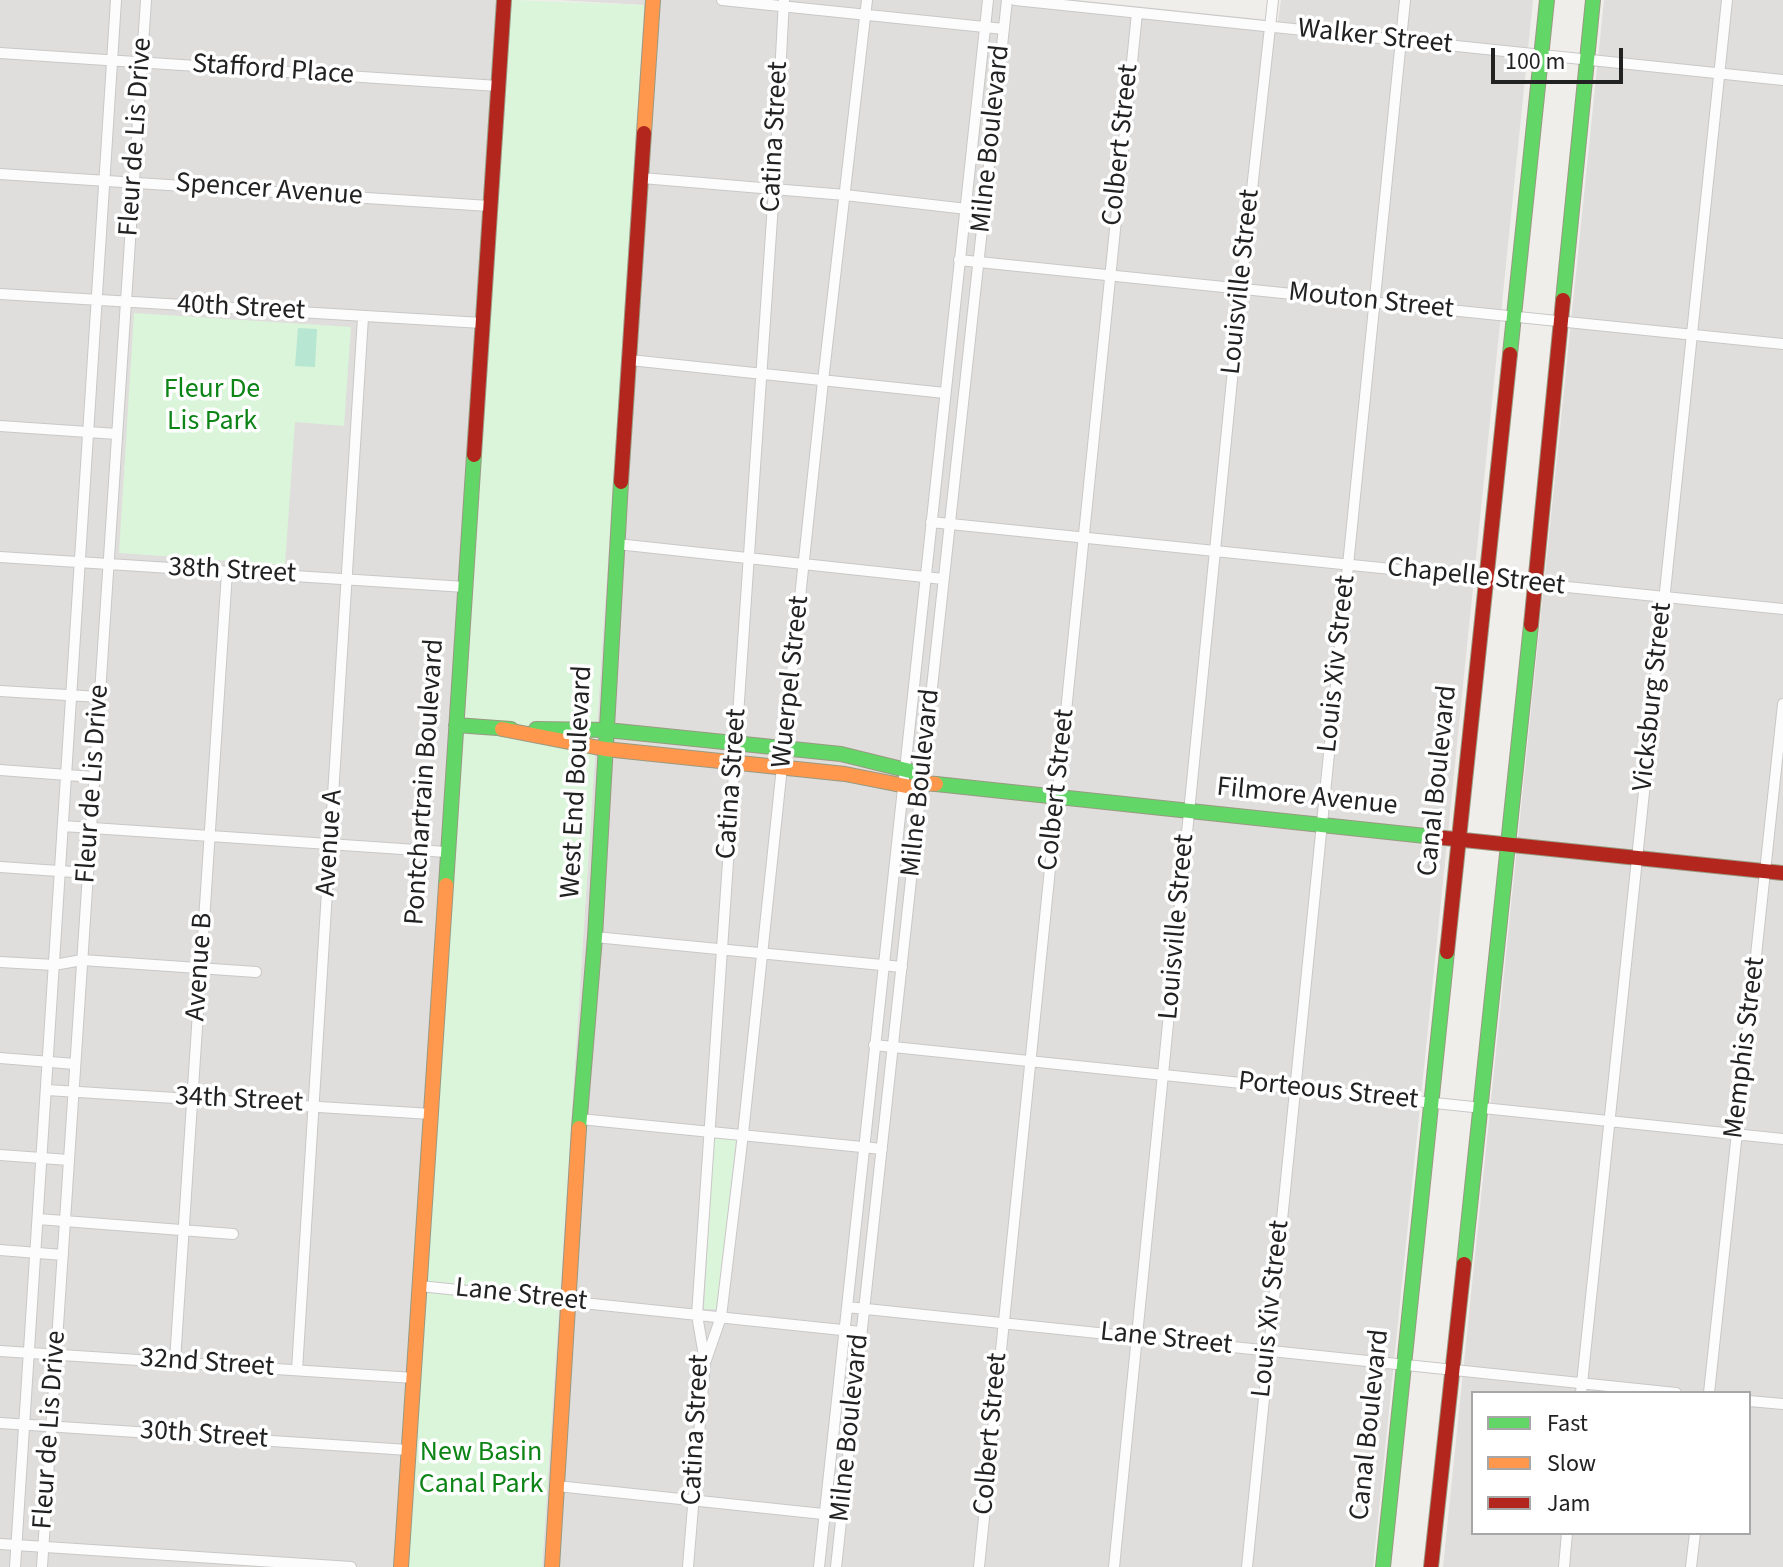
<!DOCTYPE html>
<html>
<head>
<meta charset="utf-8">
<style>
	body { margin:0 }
	#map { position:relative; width:1783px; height:1567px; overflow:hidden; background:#f0eeeb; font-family:"Source Sans 3",sans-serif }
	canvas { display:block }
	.legend { position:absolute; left:1471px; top:1391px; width:280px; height:144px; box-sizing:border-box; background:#fff; border:2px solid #a7a7a7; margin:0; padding:10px 14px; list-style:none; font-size:24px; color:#222 }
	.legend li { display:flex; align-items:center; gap:16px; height:40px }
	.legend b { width:40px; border:2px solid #a7a7a7 }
	.scale { position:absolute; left:1491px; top:48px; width:132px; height:36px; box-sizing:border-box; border:4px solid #222; border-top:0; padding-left:10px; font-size:24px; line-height:28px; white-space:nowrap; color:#222; -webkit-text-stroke:6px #fff; paint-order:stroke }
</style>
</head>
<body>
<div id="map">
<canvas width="1783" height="1567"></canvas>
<ul class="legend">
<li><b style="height:10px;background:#63d668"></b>Fast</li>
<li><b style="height:10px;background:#ff974d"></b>Slow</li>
<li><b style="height:10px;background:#b3261e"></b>Jam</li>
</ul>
<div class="scale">100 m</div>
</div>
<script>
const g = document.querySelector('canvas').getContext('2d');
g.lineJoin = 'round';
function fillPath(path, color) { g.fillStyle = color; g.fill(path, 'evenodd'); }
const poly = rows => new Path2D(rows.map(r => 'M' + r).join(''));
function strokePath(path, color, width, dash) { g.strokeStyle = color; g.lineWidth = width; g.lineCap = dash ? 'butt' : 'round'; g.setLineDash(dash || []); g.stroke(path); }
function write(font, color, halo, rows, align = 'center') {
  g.font = font + ' "Source Sans 3",sans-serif'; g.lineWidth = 7; g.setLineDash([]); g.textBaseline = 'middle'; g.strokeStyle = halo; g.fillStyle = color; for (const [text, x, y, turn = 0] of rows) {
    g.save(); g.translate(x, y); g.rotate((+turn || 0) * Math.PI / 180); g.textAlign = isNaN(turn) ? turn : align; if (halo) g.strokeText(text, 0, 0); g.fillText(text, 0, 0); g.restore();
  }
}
fillPath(poly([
	[0,0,512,0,408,1567,0,1567],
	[558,0,1077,0,1278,21,1281,0,1533,0,1373,1567,542,1567,644,5],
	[1604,0,1783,0,1783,1567,1443,1567],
	[1473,1393,1749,1393,1749,1533,1473,1533]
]), '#dfdedc');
fillPath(poly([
	[512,0,644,5,542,1567,408,1567],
	[134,313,351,327,344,426,295,422,285,565,119,553],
	[714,1137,736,1140,717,1309,704,1309]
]), '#daf5da');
fillPath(poly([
	[298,328,317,329,315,367,295,366]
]), '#b7e6d2');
const street = poly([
	[722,0,1004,29],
	[1015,0,1783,80],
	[0,53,498,86],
	[0,174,489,206],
	[642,178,845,195,984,211],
	[959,260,1783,344],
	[0,294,482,323],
	[630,360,945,393],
	[0,426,117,434],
	[931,522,1783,609],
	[617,544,943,579],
	[0,557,465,587],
	[0,691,100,697],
	[0,770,94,777],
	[63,826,446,852],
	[0,867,88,873],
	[595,937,902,967],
	[0,962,54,965,82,960,256,972],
	[874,1045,1783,1139],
	[0,1058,75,1064],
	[47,1090,431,1114],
	[580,1119,882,1149],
	[0,1155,69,1160],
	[38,1219,233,1234],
	[0,1250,63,1255],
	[420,1286,861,1332],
	[847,1307,1676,1393],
	[0,1351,414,1378],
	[706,1360,721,1317,743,1134,823,381,867,0],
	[175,1361,227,572],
	[297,1370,363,317],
	[1581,1393,1727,0],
	[1709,1393,1783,704],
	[1749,1401,1783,1404],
	[0,1423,408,1450],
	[557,1486,842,1516],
	[0,1544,351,1567],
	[15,1567,116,0],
	[42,1567,146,0],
	[688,1567,705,1362,697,1315,774,189,784,0],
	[819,1567,988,0],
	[836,1567,1007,0],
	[979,1567,1137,13],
	[1114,1567,1241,289,1273,0],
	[1247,1567,1405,0],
	[1564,1567,1567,1533],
	[1691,1567,1695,1533]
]);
const fast = poly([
	[1563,300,1593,0],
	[1510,354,1547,0],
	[456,725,511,729],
	[536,729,607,730,841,754,914,772,922,783],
	[936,784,1435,837],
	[446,885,474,455],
	[579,1128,595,937,621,482],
	[1464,1264,1531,625],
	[1383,1567,1447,952]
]);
const slow = poly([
	[644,133,653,0],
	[502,729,605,749,845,774,911,787,922,783,936,784],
	[401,1567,446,885],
	[552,1567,579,1128]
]);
const jam = poly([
	[474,455,504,0],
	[621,482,644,133],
	[1531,625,1563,300],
	[1435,837,1783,873],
	[1447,952,1510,354],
	[1431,1567,1464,1264]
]);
strokePath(street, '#c9c8c7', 12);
strokePath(fast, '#999a82', 16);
strokePath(slow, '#999a82', 16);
strokePath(jam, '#999a82', 16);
strokePath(street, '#fdfcfc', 10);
strokePath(fast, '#63d668', 14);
strokePath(slow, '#ff974d', 14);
strokePath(jam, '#b3261e', 14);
write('28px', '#222', '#fff', [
	["Walker Street",1375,38,6],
	["Stafford Place",273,71,4],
	["Fleur de Lis Drive",137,137,-86],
	["Catina Street",776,137,-87],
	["Milne Boulevard",992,139,-84],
	["Colbert Street",1122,145,-84],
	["Spencer Avenue",269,191,4],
	["Louisville Street",1242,282,-84],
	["Mouton Street",1371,302,6],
	["40th Street",241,309,3],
	["38th Street",232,572,3],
	["Chapelle Street",1476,578,6],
	["Louis Xiv Street",1338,664,-84],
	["Wuerpel Street",792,682,-84],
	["Vicksburg Street",1654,697,-84],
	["Canal Boulevard",1439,781,-84],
	["Pontchartrain Boulevard",426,782,-86],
	["West End Boulevard",578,782,-87],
	["Milne Boulevard",922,783,-84],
	["Fleur de Lis Drive",94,784,-86],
	["Catina Street",733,784,-86],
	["Colbert Street",1058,790,-84],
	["Filmore Avenue",1307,798,6],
	["Avenue A",331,843,-86],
	["Louisville Street",1178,927,-85],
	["Avenue B",201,967,-86],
	["Memphis Street",1746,1048,-83],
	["Porteous Street",1328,1092,6],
	["34th Street",239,1101,3],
	["Lane Street",521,1296,6],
	["Louis Xiv Street",1272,1309,-84],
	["Lane Street",1166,1340,6],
	["32nd Street",207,1364,4],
	["Canal Boulevard",1371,1425,-84],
	["Milne Boulevard",851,1428,-84],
	["Fleur de Lis Drive",51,1430,-86],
	["Catina Street",697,1430,-87],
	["Colbert Street",992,1434,-85],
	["30th Street",204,1436,4]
]);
write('28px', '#0c8416', '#fff', [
	["Fleur De",212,391],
	["Lis Park",212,423],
	["New Basin",481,1454],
	["Canal Park",481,1486]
]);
</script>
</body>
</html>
